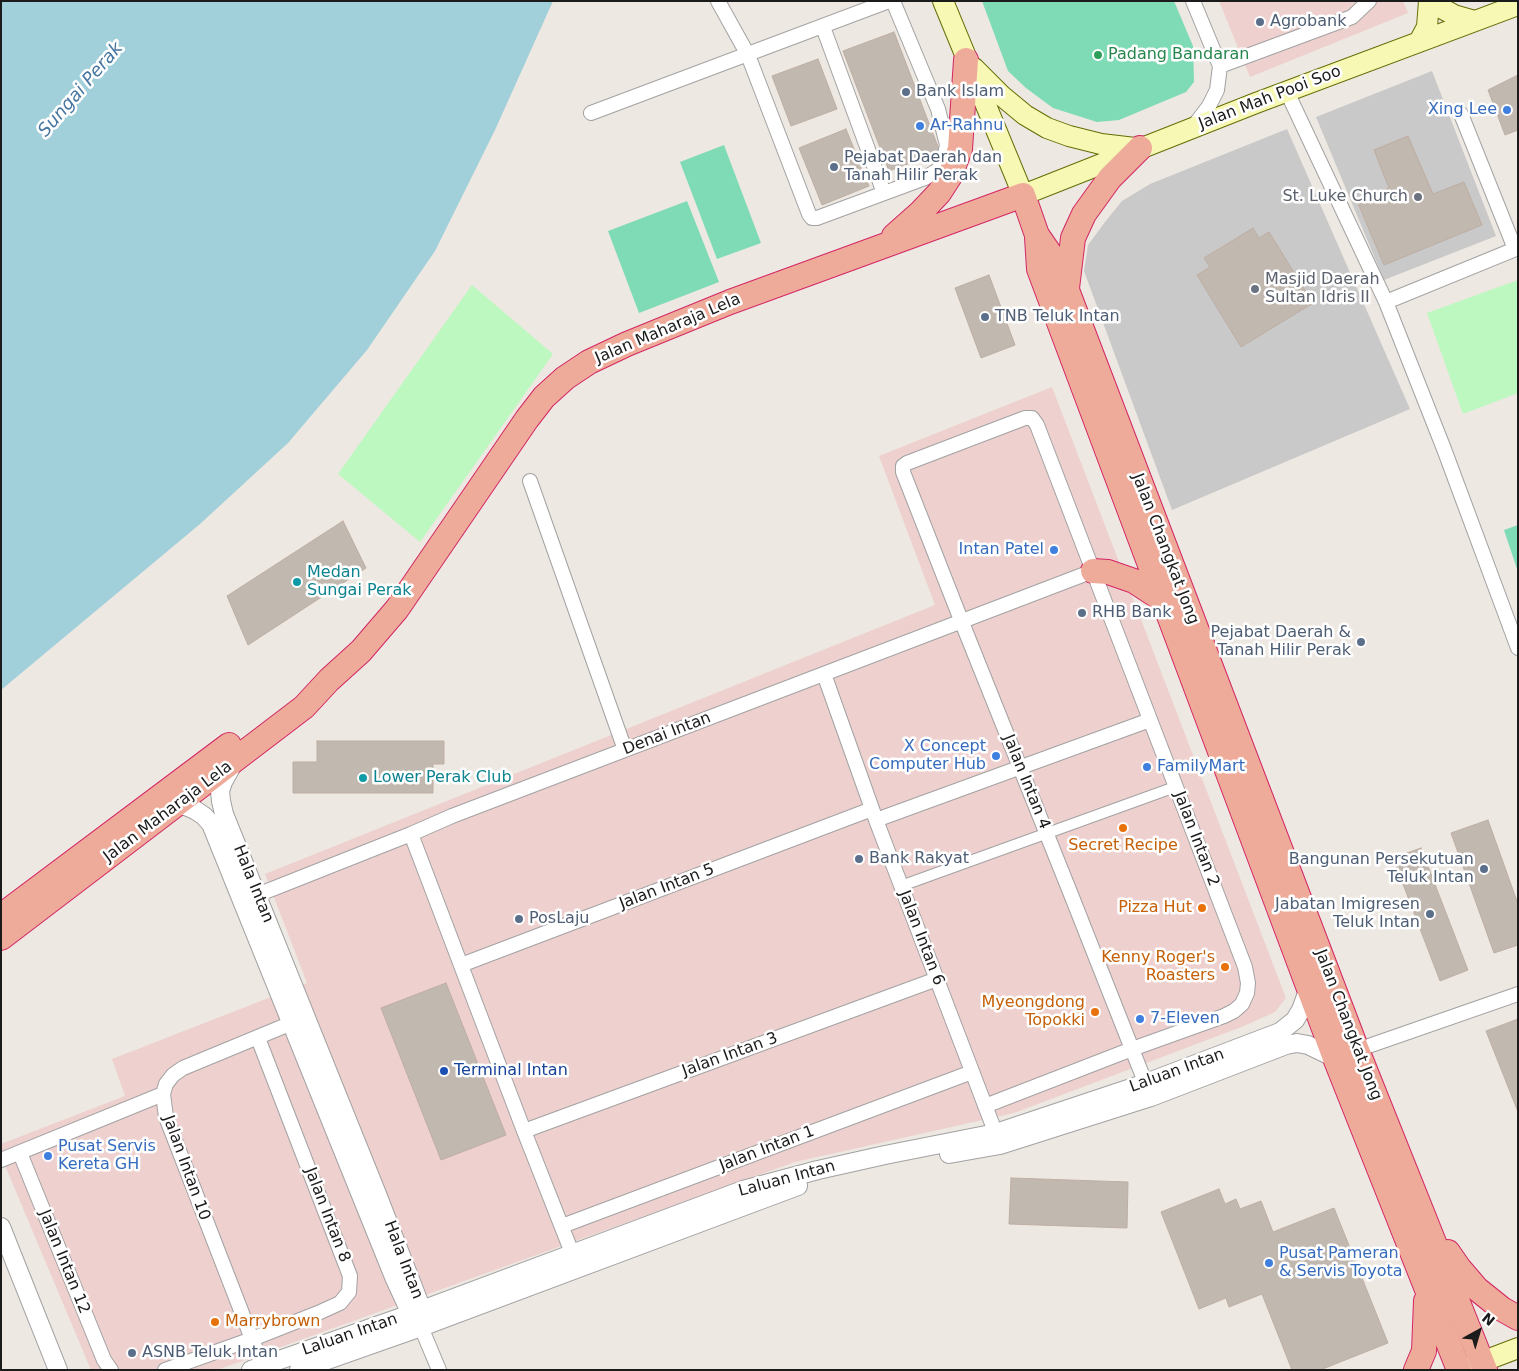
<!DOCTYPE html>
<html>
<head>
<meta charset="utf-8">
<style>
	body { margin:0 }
	#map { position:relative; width:1519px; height:1371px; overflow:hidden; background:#ede8e1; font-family:"DejaVu Sans",sans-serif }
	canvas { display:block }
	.frame { position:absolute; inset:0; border:2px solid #1b1b1b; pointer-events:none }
	.north { position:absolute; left:1454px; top:1306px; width:50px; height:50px; -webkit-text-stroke:4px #fff; paint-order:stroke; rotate:39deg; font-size:14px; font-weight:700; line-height:20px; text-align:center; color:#1b1b1b }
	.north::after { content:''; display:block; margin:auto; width:18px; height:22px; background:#1b1b1b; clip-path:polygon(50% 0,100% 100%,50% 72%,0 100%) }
</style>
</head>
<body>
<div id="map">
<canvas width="1519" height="1371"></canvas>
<div class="frame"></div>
<div class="north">N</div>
</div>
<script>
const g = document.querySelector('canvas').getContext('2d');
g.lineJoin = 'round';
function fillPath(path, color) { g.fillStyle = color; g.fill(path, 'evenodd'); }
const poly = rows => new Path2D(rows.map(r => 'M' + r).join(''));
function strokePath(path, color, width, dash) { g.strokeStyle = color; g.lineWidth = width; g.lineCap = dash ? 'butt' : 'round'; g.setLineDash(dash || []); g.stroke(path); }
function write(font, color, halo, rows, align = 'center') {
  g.font = font + ' "DejaVu Sans",sans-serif'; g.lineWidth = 5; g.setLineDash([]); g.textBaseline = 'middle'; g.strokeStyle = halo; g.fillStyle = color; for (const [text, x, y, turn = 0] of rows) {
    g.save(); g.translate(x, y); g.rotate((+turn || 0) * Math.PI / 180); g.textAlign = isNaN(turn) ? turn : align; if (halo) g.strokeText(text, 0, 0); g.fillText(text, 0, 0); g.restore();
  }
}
fillPath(poly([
	[1219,1,1403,1,1408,13,1250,77],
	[1052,387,1286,998,1275,1012,1244,1026,1014,1113,795,1162,217,1370,91,1370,1,1156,1,1144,125,1096,112,1059,307,983,265,874,935,605,879,456]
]), '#eed0cf');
fillPath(poly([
	[1432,71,1496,236,1384,280,1316,117],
	[1287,129,1410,409,1172,510,1084,271,1088,245,1105,222,1122,201,1150,184]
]), '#c9c9c9');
fillPath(poly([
	[1518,280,1518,393,1463,414,1427,313],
	[472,285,553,354,420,542,338,474]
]), '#bcf8c0');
fillPath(poly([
	[982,1,1174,1,1193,46,1194,82,1186,92,1119,120,1097,122,1053,108,1026,88,1008,71],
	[724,145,761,243,717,259,680,162],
	[687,201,719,282,639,313,608,231],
	[1518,525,1518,572,1504,530]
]), '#7fdbb6');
fillPath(poly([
	[1,1,553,1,495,130,435,251,367,350,288,443,200,524,1,690]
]), '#a1cfda');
const building = poly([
	[894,32,940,152,889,171,843,51,894,32],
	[818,59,837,109,791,126,772,76,818,59],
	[1518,75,1518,130,1505,135,1488,90,1518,75],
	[846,129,869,186,822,205,799,148,846,129],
	[1408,136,1433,194,1464,182,1482,225,1384,265,1357,201,1389,188,1374,150,1408,136],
	[1253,228,1259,238,1269,232,1313,303,1241,347,1197,275,1210,267,1204,258,1253,228],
	[989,275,1015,345,981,358,955,288,989,275],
	[343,521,366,568,248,645,227,596,343,521],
	[317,741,444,741,444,764,433,764,433,793,293,793,293,762,317,762,317,741],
	[1488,820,1518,904,1518,945,1494,953,1451,833,1488,820],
	[1421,848,1468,970,1440,981,1393,858,1421,848],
	[446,983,506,1135,441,1160,381,1008,446,983],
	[1518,1019,1518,1112,1486,1031,1518,1019],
	[1011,1178,1128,1182,1127,1228,1009,1224,1011,1178],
	[1219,1189,1225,1204,1236,1199,1240,1209,1261,1201,1273,1232,1334,1208,1388,1343,1320,1370,1292,1370,1262,1294,1229,1307,1226,1298,1199,1309,1161,1212,1219,1189]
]);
fillPath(building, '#c1b8b0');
strokePath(building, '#beaea3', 1);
const pedestrian = poly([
	[901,886,1175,787]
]);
const minor = poly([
	[718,1,748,55,809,214,812,218,817,218,925,178,938,170,944,159,947,145,938,109,893,1],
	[1193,1,1220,66,1352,17,1369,1],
	[823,27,884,193],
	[1287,92,1386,302,1444,449,1518,648],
	[591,113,889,1],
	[1461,114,1515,249],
	[1193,127,1209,106,1217,90,1220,66],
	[1386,302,1518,248],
	[530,481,625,750],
	[824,674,876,820,999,1142],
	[876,820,1150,720],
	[411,834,524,1131,576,1263],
	[247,899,411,834,452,816,1093,571],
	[461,965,872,809],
	[1357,1050,1518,994],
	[985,1106,1132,1049,1224,1016,1234,1011,1242,1004,1247,993,1248,983,1245,967,1037,425,1032,418,1025,418,907,463,903,466,903,472,961,620,1072,897,1132,1049,1149,1092],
	[524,1131,937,979],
	[20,1153,104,1360,111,1370],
	[1,1160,163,1094],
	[562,1226,972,1072],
	[421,1327,439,1370],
	[165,1370,252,1339,318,1313,340,1303,349,1292,350,1276,258,1038],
	[264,1370,166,1117,163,1094,166,1084,173,1075,183,1068,299,1020]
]);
const tertiary = poly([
	[233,764,223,782,220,791,221,801,224,814,377,1194,422,1310,421,1322],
	[176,806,186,806,195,810,204,816,211,824,394,1277,411,1314,416,1321],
	[949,1154,1000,1145,1151,1097,1286,1045,1297,1043,1308,1045,1335,1058],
	[1,1227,58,1370],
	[251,1370,422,1310,743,1190,818,1170,885,1155,996,1133,1146,1083,1280,1032,1295,1020,1301,1010,1309,988],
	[299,1370,421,1327,798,1186]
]);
const secondary = poly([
	[943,1,1023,195,1256,103,1518,5],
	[1435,1,1443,9,1454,15,1475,21],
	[1419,42,1427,27,1429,1],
	[974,68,1002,96,1025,115,1047,128,1069,136,1101,144,1135,148],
	[1468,1367,1518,1348]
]);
const trunk = poly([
	[894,236,920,213,939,193,950,176,960,149,966,60],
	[1037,237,1039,269,1335,1058,1459,1370],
	[1067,288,1073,238,1084,214,1110,178,1140,148],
	[1093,571,1108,572,1134,581,1163,600],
	[1,916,229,745],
	[1,938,304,707,329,680,361,651,397,609,527,419,544,397,565,378,589,362,627,344,730,302,1023,195,1037,235,1057,264,1357,1050,1485,1370],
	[1448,1252,1459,1268,1477,1289,1502,1309,1518,1318],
	[1416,1370,1424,1351,1426,1301]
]);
strokePath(pedestrian, '#a2a2a2', 12);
strokePath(minor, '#a2a2a2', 16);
strokePath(tertiary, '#a2a2a2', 20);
strokePath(secondary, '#656e06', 22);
strokePath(trunk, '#d22665', 26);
strokePath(pedestrian, '#fff', 10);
strokePath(minor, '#fff', 14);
strokePath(tertiary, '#fff', 18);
strokePath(secondary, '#f6f8b3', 20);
strokePath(trunk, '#efab9a', 24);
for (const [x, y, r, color] of [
	[1260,22,5,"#5c6f8a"],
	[1098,55,5,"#2e9e5b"],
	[906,92,5,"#5c6f8a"],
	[1507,110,5,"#3f7fe0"],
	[920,126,5,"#3f7fe0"],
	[834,167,5,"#5c6f8a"],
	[1418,197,5,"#6b7280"],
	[1255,289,5,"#6b7280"],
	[985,317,5,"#5c6f8a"],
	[1054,550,5,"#3f7fe0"],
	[297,582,5,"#0f9aa8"],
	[1082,613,5,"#5c6f8a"],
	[1361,642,5,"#5c6f8a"],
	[996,756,5,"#3f7fe0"],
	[1147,767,5,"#3f7fe0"],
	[363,778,5,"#0f9aa8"],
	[1123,828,5,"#e8710a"],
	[859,859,5,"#5c6f8a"],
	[1484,869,5,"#5c6f8a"],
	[1202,908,5,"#e8710a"],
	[1430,914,5,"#5c6f8a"],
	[519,919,5,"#5c6f8a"],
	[1225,967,5,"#e8710a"],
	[1095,1012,5,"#e8710a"],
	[1140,1019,5,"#3f7fe0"],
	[444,1071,5,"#1a4fb4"],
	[48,1156,5,"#3f7fe0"],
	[1269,1263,5,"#3f7fe0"],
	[215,1322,5,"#e8710a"],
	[132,1353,5,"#5c6f8a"]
]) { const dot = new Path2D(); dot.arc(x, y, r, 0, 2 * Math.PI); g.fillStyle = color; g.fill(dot); strokePath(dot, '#fff', 2); }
write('16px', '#4e5e75', '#fff', [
	["Agrobank",1270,22],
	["Bank Islam",916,92],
	["Pejabat Daerah dan",844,158],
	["Tanah Hilir Perak",844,176],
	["TNB Teluk Intan",995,317],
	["RHB Bank",1092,613],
	["Pejabat Daerah &",1351,633,"right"],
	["Tanah Hilir Perak",1351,651,"right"],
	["Bank Rakyat",869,859],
	["Bangunan Persekutuan",1474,860,"right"],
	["Teluk Intan",1474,878,"right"],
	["Jabatan Imigresen",1420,905,"right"],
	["Teluk Intan",1420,923,"right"],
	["PosLaju",529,919],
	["ASNB Teluk Intan",142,1353]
], 'left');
write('16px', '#27864d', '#fff', [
	["Padang Bandaran",1108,55]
], 'left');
write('16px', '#1b1b1b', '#fff', [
	["Jalan Mah Pooi Soo",1270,98,-21],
	["Jalan Maharaja Lela",668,329,-23],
	["Jalan Changkat Jong",1165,549,69],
	["Denai Intan",667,734,-21],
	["Jalan Intan 4",1026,782,68],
	["Jalan Maharaja Lela",168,812,-37],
	["Jalan Intan 2",1196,839,69],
	["Hala Intan",253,884,68],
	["Jalan Intan 5",667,887,-21],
	["Jalan Intan 6",921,938,69],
	["Jalan Changkat Jong",1348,1025,69],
	["Jalan Intan 3",730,1055,-20],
	["Laluan Intan",1177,1071,-20],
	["Jalan Intan 1",767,1149,-21],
	["Jalan Intan 10",186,1168,70],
	["Laluan Intan",787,1179,-15],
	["Jalan Intan 8",327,1215,69],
	["Hala Intan",403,1260,69],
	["Jalan Intan 12",64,1262,68],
	["Laluan Intan",350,1335,-19]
]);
write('16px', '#366cbe', '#fff', [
	["Xing Lee",1497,110,"right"],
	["Ar-Rahnu",930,126],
	["Intan Patel",1044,550,"right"],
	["X Concept",986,747,"right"],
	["Computer Hub",986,765,"right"],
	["FamilyMart",1157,767],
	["7-Eleven",1150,1019],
	["Pusat Servis",58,1147],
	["Kereta GH",58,1165],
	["Pusat Pameran",1279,1254],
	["& Servis Toyota",1279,1272]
], 'left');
write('16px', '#5b616d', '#fff', [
	["St. Luke Church",1408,197],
	["Masjid Daerah",1265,280,"left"],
	["Sultan Idris II",1265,298,"left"]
], 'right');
write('16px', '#0d838f', '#fff', [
	["Medan",307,573],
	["Sungai Perak",307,591],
	["Lower Perak Club",373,778]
], 'left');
write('16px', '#c56008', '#fff', [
	["Secret Recipe",1123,846,"center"],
	["Pizza Hut",1192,908],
	["Kenny Roger's",1215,958],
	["Roasters",1215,976],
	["Myeongdong",1085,1003],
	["Topokki",1085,1021],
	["Marrybrown",225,1322,"left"]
], 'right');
write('16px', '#164399', '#fff', [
	["Terminal Intan",454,1071]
], 'left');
write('italic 18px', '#4776a0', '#fff', [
	["Sungai Perak",81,90,-49]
]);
</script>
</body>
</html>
